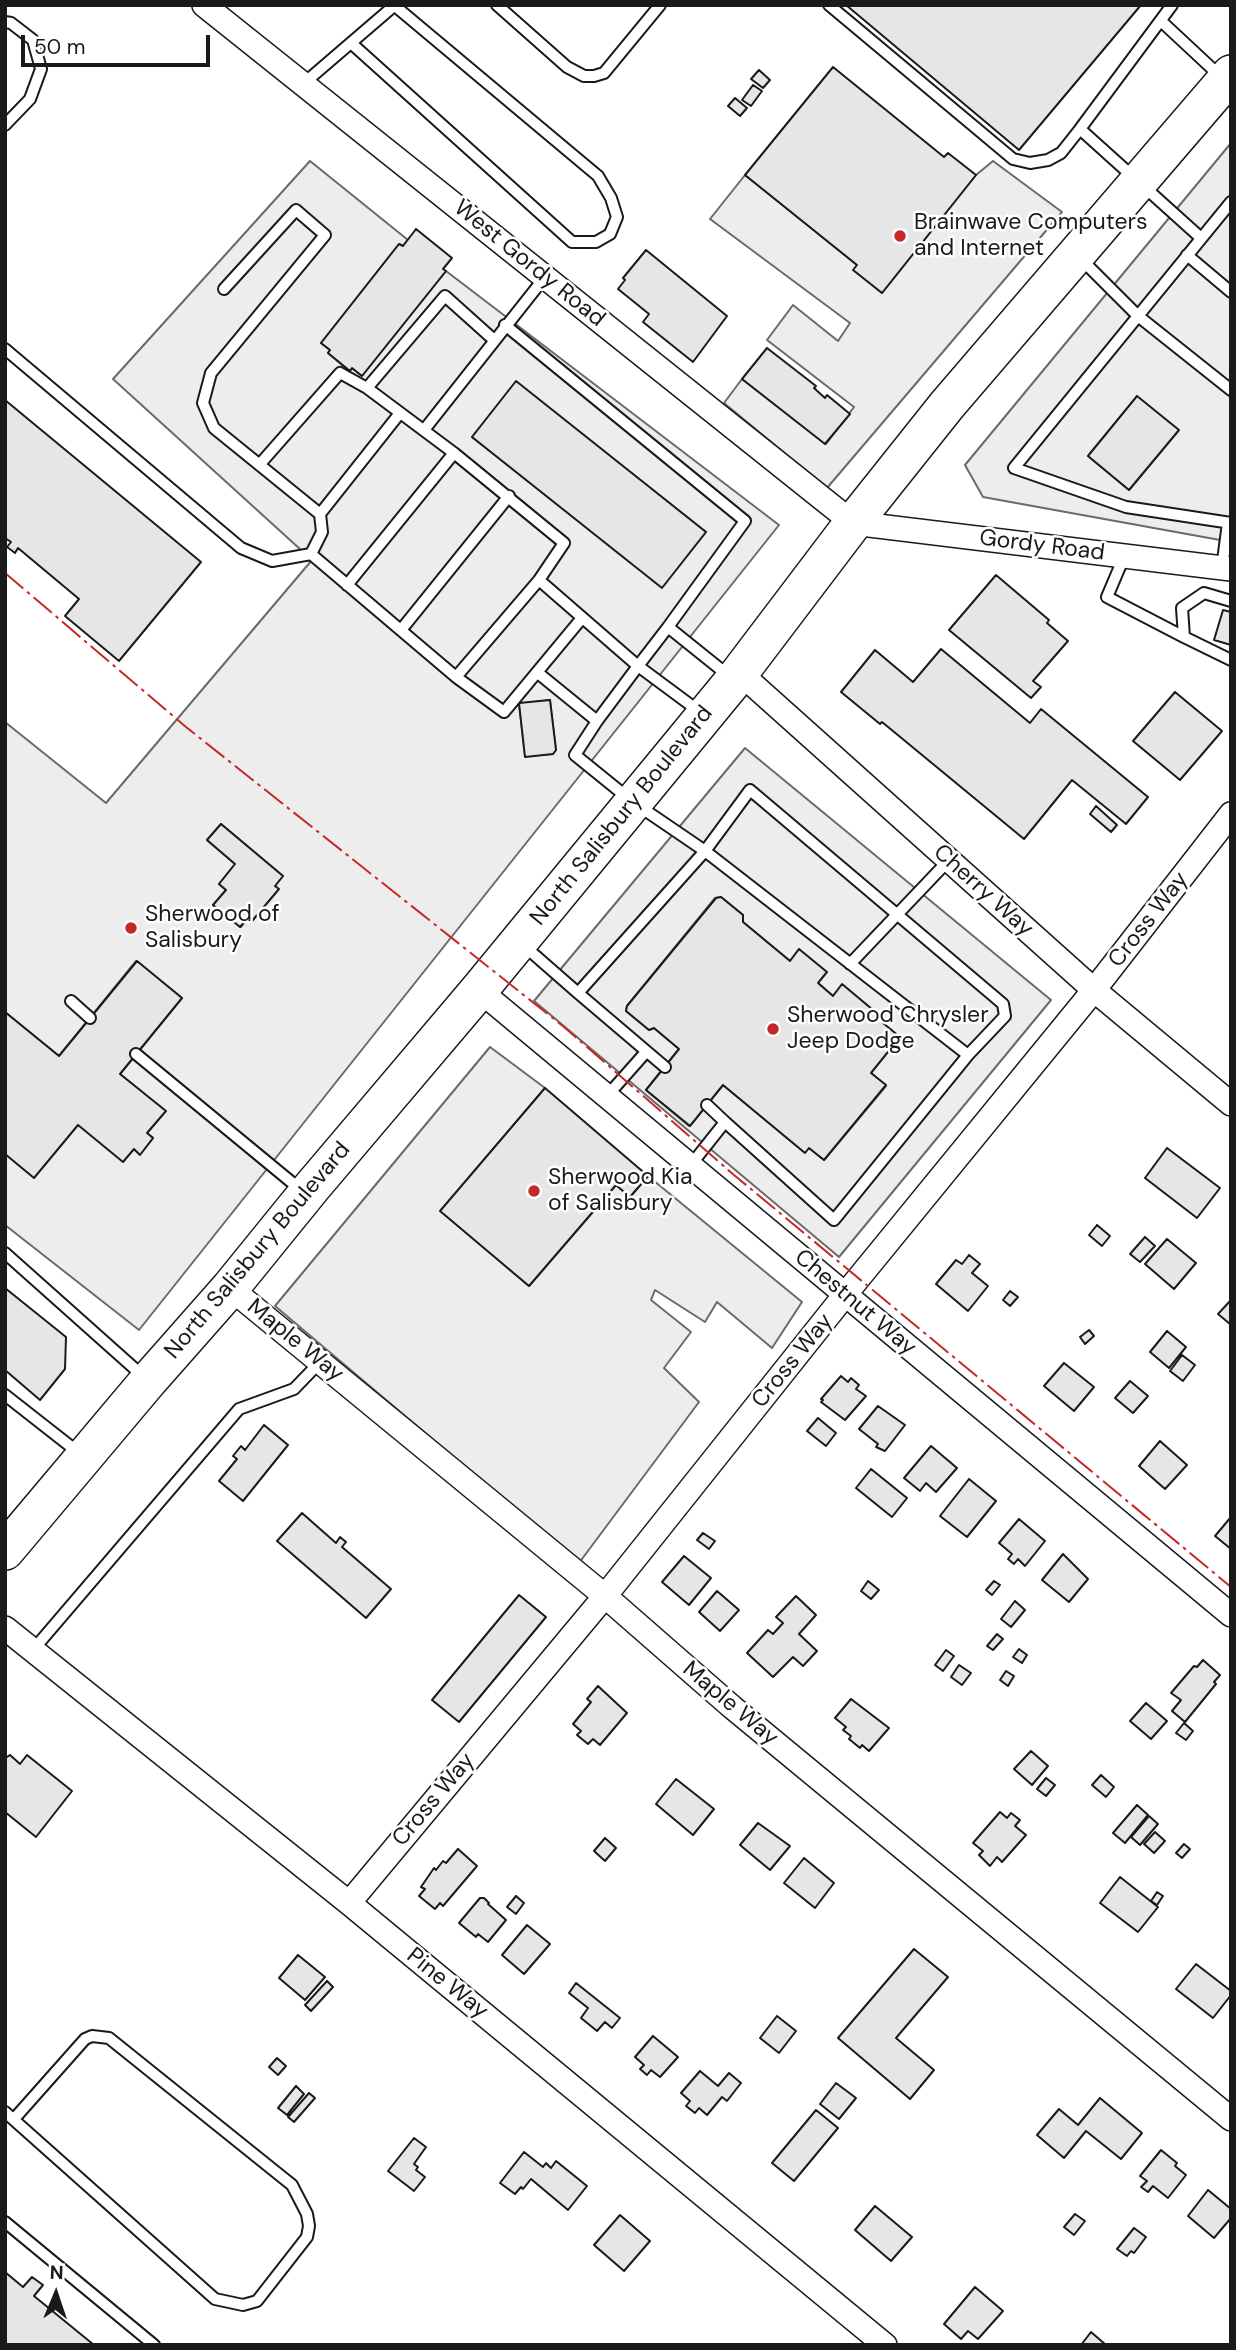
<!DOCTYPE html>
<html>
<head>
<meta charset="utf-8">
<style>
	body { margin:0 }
	#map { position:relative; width:1236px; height:2350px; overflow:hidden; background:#fff; font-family:"DM Sans",sans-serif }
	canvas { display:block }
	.frame { position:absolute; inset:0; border:7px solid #1a1a1a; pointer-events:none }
	.north { position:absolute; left:21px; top:2259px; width:70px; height:70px; -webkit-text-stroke:5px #fff; paint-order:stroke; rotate:2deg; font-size:19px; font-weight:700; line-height:28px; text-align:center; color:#1a1a1a }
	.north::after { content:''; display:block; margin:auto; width:24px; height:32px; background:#1a1a1a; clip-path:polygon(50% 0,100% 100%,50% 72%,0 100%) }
	.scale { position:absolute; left:21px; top:35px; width:189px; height:32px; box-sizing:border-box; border:4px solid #1a1a1a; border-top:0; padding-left:9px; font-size:21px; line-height:24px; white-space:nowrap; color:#1a1a1a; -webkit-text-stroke:5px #fff; paint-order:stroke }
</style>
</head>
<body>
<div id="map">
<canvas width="1236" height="2350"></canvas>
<div class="frame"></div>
<div class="north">N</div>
<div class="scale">50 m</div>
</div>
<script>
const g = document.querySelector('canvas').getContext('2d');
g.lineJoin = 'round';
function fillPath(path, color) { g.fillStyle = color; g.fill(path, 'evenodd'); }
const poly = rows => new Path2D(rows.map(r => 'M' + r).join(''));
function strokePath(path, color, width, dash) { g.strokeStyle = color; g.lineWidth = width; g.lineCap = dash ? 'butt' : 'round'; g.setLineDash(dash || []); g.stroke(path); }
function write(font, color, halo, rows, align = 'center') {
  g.font = font + ' "DM Sans",sans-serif'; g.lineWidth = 5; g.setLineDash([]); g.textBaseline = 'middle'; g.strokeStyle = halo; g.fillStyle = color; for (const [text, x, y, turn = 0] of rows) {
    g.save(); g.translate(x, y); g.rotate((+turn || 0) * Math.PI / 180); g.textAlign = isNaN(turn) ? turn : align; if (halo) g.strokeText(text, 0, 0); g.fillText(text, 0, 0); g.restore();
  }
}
const built = poly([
	[1231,143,1231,542,983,497,965,465,1231,143],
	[1137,397,1178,431,1129,490,1088,456,1137,397],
	[310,161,408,240,403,246,399,244,321,343,330,350,328,353,349,371,352,368,362,376,446,271,779,525,139,1330,5,1225,5,1154,78,1125,134,1149,140,1154,153,1138,147,1133,165,1111,120,1074,182,998,136,961,59,1056,5,1012,5,722,106,803,312,560,113,379,310,161],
	[516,382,706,532,662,587,472,437,516,382],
	[550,700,556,750,553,754,525,756,519,704,550,700],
	[221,824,283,876,275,886,278,889,252,921,248,918,241,927,213,905,226,890,219,884,235,864,207,840,221,824],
	[993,161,1062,212,827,488,724,403,742,379,826,444,854,407,767,340,793,305,838,341,850,323,710,219,745,175,857,265,854,270,882,293,976,175,993,161],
	[745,748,1051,1000,839,1257,534,1001,745,748],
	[721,897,743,915,743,922,790,961,799,949,818,983,833,996,842,985,885,1020,871,1073,886,1086,824,1160,809,1148,804,1152,723,1085,689,1126,646,1090,679,1049,654,1028,649,1030,626,1011,627,1006,715,898,721,897],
	[490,1047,545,1088,441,1211,529,1286,616,1185,630,1197,648,1176,802,1302,772,1348,717,1302,705,1322,655,1290,651,1300,691,1332,664,1368,699,1402,579,1563,275,1306,490,1047]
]);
fillPath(built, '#ededed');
strokePath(built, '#6a6a6a', 2);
const building = poly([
	[846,5,1141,5,1019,150,846,5],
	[833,67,944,157,948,153,976,175,882,293,853,270,857,265,745,175,833,67],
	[759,70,770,80,763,88,751,79,759,70],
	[753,85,762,91,751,106,742,100,753,85],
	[735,98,747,108,740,116,728,106,735,98],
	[416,229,452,258,443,269,446,271,362,376,352,368,350,371,328,353,330,350,321,343,399,244,403,246,416,229],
	[646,250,727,316,693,362,643,322,649,314,618,289,625,280,623,278,646,250],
	[767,348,816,386,814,388,825,398,827,395,850,414,825,444,742,379,767,348],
	[516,381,706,532,662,588,472,437,516,381],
	[1137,396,1179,430,1129,490,1088,456,1137,396],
	[5,400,201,562,119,661,65,616,79,599,18,548,15,553,7,547,11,542,5,538,5,400],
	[996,575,1049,620,1047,623,1068,641,1033,681,1041,687,1031,698,949,630,996,575],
	[1223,610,1231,612,1231,645,1214,640,1223,610],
	[941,649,1030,723,1041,709,1148,797,1126,824,1072,780,1024,839,882,722,880,724,841,692,875,650,913,682,941,649],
	[1175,692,1222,731,1180,780,1133,741,1175,692],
	[550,700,556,750,553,754,525,757,519,703,550,700],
	[1096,806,1117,825,1111,832,1090,814,1096,806],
	[221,824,283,876,275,886,279,889,252,921,248,918,240,927,213,905,226,890,219,884,235,864,207,840,221,824],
	[721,897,743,915,743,922,790,961,799,949,827,972,818,983,833,996,842,984,885,1020,883,1023,900,1037,871,1073,886,1085,824,1160,809,1148,805,1153,723,1085,690,1126,646,1090,679,1049,654,1028,649,1030,626,1011,627,1006,716,898,721,897],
	[137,961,182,998,120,1074,166,1111,147,1133,153,1138,140,1155,134,1149,123,1162,78,1125,34,1178,5,1154,5,1012,59,1056,137,961],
	[545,1088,648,1176,630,1197,616,1185,529,1286,440,1211,545,1088],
	[1167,1148,1220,1188,1197,1218,1145,1178,1167,1148],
	[1097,1225,1110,1236,1102,1246,1089,1235,1097,1225],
	[1145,1237,1155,1246,1140,1262,1130,1254,1145,1237],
	[1167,1239,1196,1263,1174,1289,1145,1264,1167,1239],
	[969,1255,980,1264,972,1273,988,1286,968,1311,936,1284,956,1260,962,1264,969,1255],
	[5,1288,66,1337,65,1369,40,1400,5,1370,5,1288],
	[1010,1291,1018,1297,1010,1306,1003,1300,1010,1291],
	[1231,1300,1231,1323,1230,1324,1218,1314,1231,1300],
	[1089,1330,1094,1336,1085,1344,1080,1337,1089,1330],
	[1167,1331,1186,1347,1169,1368,1150,1352,1167,1331],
	[1182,1355,1195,1365,1183,1381,1170,1371,1182,1355],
	[1064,1363,1094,1387,1074,1411,1044,1386,1064,1363],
	[841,1376,848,1382,851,1378,859,1385,856,1389,866,1396,845,1420,821,1402,823,1400,821,1399,841,1376],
	[1130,1381,1148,1396,1133,1413,1115,1398,1130,1381],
	[878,1406,905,1425,885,1451,876,1447,878,1444,859,1429,878,1406],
	[818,1418,836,1433,826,1446,807,1431,818,1418],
	[264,1425,288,1445,243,1501,219,1481,237,1459,233,1456,241,1446,245,1450,264,1425],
	[1160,1441,1187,1465,1165,1489,1139,1466,1160,1441],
	[931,1446,957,1468,936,1492,926,1483,920,1491,904,1478,931,1446],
	[871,1469,907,1498,892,1517,856,1488,871,1469],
	[969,1479,996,1501,967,1537,940,1516,969,1479],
	[302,1513,336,1543,340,1537,346,1542,342,1547,391,1589,366,1618,277,1541,302,1513],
	[1231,1517,1231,1549,1215,1536,1231,1517],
	[1019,1519,1045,1541,1025,1566,1018,1559,1014,1564,1008,1559,1012,1554,999,1543,1019,1519],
	[703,1533,715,1541,709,1549,697,1540,703,1533],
	[1063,1554,1088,1579,1069,1602,1042,1580,1063,1554],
	[684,1556,711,1578,689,1605,662,1582,684,1556],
	[868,1581,879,1590,871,1599,861,1591,868,1581],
	[994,1581,1000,1585,992,1595,986,1590,994,1581],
	[717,1591,739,1610,720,1631,699,1612,717,1591],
	[519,1595,546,1617,459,1722,432,1700,519,1595],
	[796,1596,816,1615,799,1634,817,1651,803,1666,793,1657,773,1677,747,1653,768,1630,773,1634,783,1623,776,1617,796,1596],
	[1015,1601,1025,1610,1011,1627,1001,1619,1015,1601],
	[997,1634,1003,1639,993,1650,987,1646,997,1634],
	[1019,1649,1027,1655,1022,1663,1013,1657,1019,1649],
	[946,1650,954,1656,943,1671,935,1665,946,1650],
	[1203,1660,1220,1675,1214,1682,1216,1684,1185,1722,1172,1711,1181,1700,1171,1693,1194,1666,1197,1667,1203,1660],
	[959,1665,971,1673,962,1685,951,1677,959,1665],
	[1006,1671,1014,1676,1008,1686,1000,1680,1006,1671],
	[598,1686,627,1713,600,1745,593,1739,588,1744,577,1735,581,1731,573,1724,591,1702,587,1699,598,1686],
	[851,1699,889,1728,869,1751,862,1745,860,1748,849,1739,851,1736,843,1730,846,1727,835,1718,851,1699],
	[1146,1703,1167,1721,1151,1739,1130,1721,1146,1703],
	[1184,1723,1193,1731,1186,1740,1176,1733,1184,1723],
	[1031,1751,1048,1766,1032,1785,1014,1769,1031,1751],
	[10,1755,20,1764,27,1755,72,1791,36,1837,5,1812,5,1756,7,1757,10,1755],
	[1101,1775,1114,1787,1106,1797,1092,1785,1101,1775],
	[1046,1778,1055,1785,1046,1796,1037,1789,1046,1778],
	[676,1779,714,1809,693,1835,656,1804,676,1779],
	[1137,1805,1148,1815,1125,1843,1113,1833,1137,1805],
	[1000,1812,1007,1818,1011,1813,1020,1820,1015,1826,1026,1835,1002,1862,997,1857,990,1866,979,1855,983,1851,973,1843,1000,1812],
	[1149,1816,1158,1824,1140,1845,1131,1837,1149,1816],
	[758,1823,790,1846,770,1870,740,1845,758,1823],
	[1155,1832,1165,1841,1154,1853,1144,1844,1155,1832],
	[605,1838,616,1848,605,1861,594,1851,605,1838],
	[1184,1844,1190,1849,1182,1858,1176,1853,1184,1844],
	[458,1849,477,1866,443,1906,440,1903,435,1909,419,1896,425,1889,421,1887,434,1868,436,1870,443,1861,446,1863,458,1849],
	[804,1858,834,1883,815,1908,784,1883,804,1858],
	[1120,1877,1158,1907,1138,1932,1100,1903,1120,1877],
	[1157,1892,1163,1896,1157,1905,1151,1901,1157,1892],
	[516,1896,524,1903,516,1914,507,1907,516,1896],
	[480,1898,484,1898,489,1903,488,1904,506,1920,488,1942,478,1934,476,1937,459,1923,480,1898],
	[527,1925,550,1944,524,1974,502,1955,527,1925],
	[914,1949,948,1977,896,2038,934,2070,910,2099,838,2038,914,1949],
	[298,1955,325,1977,305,2000,279,1978,298,1955],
	[1196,1964,1231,1991,1231,1995,1213,2018,1176,1989,1196,1964],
	[327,1981,333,1987,311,2011,305,2005,327,1981],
	[576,1983,620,2018,612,2028,605,2022,597,2031,581,2018,588,2008,569,1993,576,1983],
	[777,2016,796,2031,779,2053,760,2038,777,2016],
	[653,2036,678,2057,660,2077,651,2070,647,2075,640,2069,644,2065,635,2057,653,2036],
	[277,2058,286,2066,278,2075,269,2067,277,2058],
	[700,2071,718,2086,729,2073,741,2083,727,2101,722,2097,707,2115,699,2108,695,2113,686,2106,690,2101,681,2093,700,2071],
	[836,2083,856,2098,839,2119,820,2104,836,2083],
	[296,2086,304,2094,287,2115,278,2108,296,2086],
	[309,2093,315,2098,294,2122,288,2117,309,2093],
	[1100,2098,1142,2133,1121,2159,1086,2131,1064,2158,1037,2135,1059,2109,1078,2125,1100,2098],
	[816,2110,838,2128,794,2181,772,2163,816,2110],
	[414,2138,426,2147,414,2164,418,2167,416,2170,425,2177,414,2191,388,2171,414,2138],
	[1161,2150,1177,2163,1175,2166,1186,2175,1168,2198,1153,2186,1148,2192,1141,2187,1147,2181,1140,2176,1161,2150],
	[524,2152,543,2167,546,2163,551,2168,556,2161,587,2186,568,2210,531,2179,523,2189,521,2187,515,2194,500,2183,524,2152],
	[1208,2190,1231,2209,1231,2218,1214,2238,1188,2216,1208,2190],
	[875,2206,912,2237,891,2261,855,2230,875,2206],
	[1075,2214,1085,2221,1074,2235,1064,2227,1075,2214],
	[620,2215,650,2241,624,2271,594,2245,620,2215],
	[1134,2228,1146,2237,1134,2253,1131,2251,1127,2256,1117,2249,1134,2228],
	[5,2272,23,2287,32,2277,43,2285,34,2296,94,2345,5,2345,5,2272],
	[975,2287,1003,2311,978,2339,968,2331,961,2339,944,2324,975,2287],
	[1091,2332,1106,2345,1081,2345,1091,2332]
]);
fillPath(building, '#e6e6e6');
strokePath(building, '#1a1a1a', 2);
const service = poly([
	[497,5,567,67,584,76,594,76,604,73,660,5],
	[829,5,1013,159,1030,163,1048,160,1061,153,1080,129],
	[1172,5,1080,129,1201,238],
	[1161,21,1220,76],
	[5,22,11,23,33,40,41,69,30,99,5,125],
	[351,43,572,242,596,242,610,234,617,217,611,198,598,176,395,6],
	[303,84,395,5],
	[1231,202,1014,468,1126,507,1231,523],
	[1187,255,1231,292],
	[1080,258,1138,316,1231,390],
	[224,289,296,210,325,235,211,373,203,403,214,428,320,514],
	[505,325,745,521,668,627,729,676],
	[5,349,241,548,272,561,311,554,322,532,320,514,400,413],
	[367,388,445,296,494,340],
	[424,430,545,277],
	[260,464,340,373,367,388,454,453,564,543,539,580,456,677,311,554],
	[1124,557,1107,597,1184,637],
	[1222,568,1228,523],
	[539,580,638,666,597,721,575,755,633,802,705,851,750,790,1003,1004,1005,1016,968,1055],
	[347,585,454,453],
	[1231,601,1204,593,1182,608,1184,637,1231,660],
	[668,627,638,666,700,712],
	[401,630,509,496],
	[538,673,597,721],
	[456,677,504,712,582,618],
	[522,944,578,993],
	[850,964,949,860],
	[71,1001,90,1018],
	[136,1054,301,1190],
	[665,1067,578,993,705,851,968,1055,834,1220,725,1122,690,1166],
	[607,1096,646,1052],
	[707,1105,725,1122],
	[5,1253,144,1377],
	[5,1395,79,1453],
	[33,1650,239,1409,294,1389,320,1362],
	[5,2112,215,2299,243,2305,257,2301,307,2237,309,2226,307,2214,292,2185,109,2038,92,2036,85,2039,14,2119],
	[5,2222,154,2345]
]);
const minor = poly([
	[204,5,853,523,1231,569],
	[740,673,1094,990,1231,1104],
	[479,990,1231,1615],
	[230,1288,605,1596,732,1707,1231,2119],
	[5,1628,349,1903,885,2345],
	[349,1903,605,1596,848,1291,1094,990,1231,814]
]);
const primary = poly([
	[5,1551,148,1381,230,1288,312,1187,479,990,734,680,853,523,947,405,1231,74]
]);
strokePath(service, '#1a1a1a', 14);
strokePath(minor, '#1a1a1a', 26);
strokePath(primary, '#1a1a1a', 40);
strokePath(service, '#fff', 10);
strokePath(minor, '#fff', 23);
strokePath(primary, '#fff', 37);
strokePath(poly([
	[5,573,186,727,564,1027,734,1175,1231,1587]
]), '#c62828', 2, [24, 5, 3.5, 5]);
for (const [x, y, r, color] of [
	[900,236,7,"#c62828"],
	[131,928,7,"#c62828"],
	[773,1029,7,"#c62828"],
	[534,1191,7,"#c62828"]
]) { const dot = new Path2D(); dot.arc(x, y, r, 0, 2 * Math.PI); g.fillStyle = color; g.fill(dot); strokePath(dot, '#fff', 2.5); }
write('23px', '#1a1a1a', '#fff', [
	["Brainwave Computers",914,223],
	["and Internet",914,249],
	["Sherwood of",145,915],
	["Salisbury",145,941],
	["Sherwood Chrysler",787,1016],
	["Jeep Dodge",787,1042],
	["Sherwood Kia",548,1178],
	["of Salisbury",548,1204]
], 'left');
write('23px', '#1a1a1a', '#fff', [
	["West Gordy Road",529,264,39],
	["Gordy Road",1042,546,7],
	["North Salisbury Boulevard",622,816,-51],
	["Cherry Way",983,891,42],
	["Cross Way",1149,920,-52],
	["North Salisbury Boulevard",258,1251,-50],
	["Chestnut Way",855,1303,40],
	["Maple Way",295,1341,39],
	["Cross Way",793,1361,-51],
	["Maple Way",730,1704,40],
	["Cross Way",434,1800,-50],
	["Pine Way",447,1984,39]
]);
</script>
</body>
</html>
